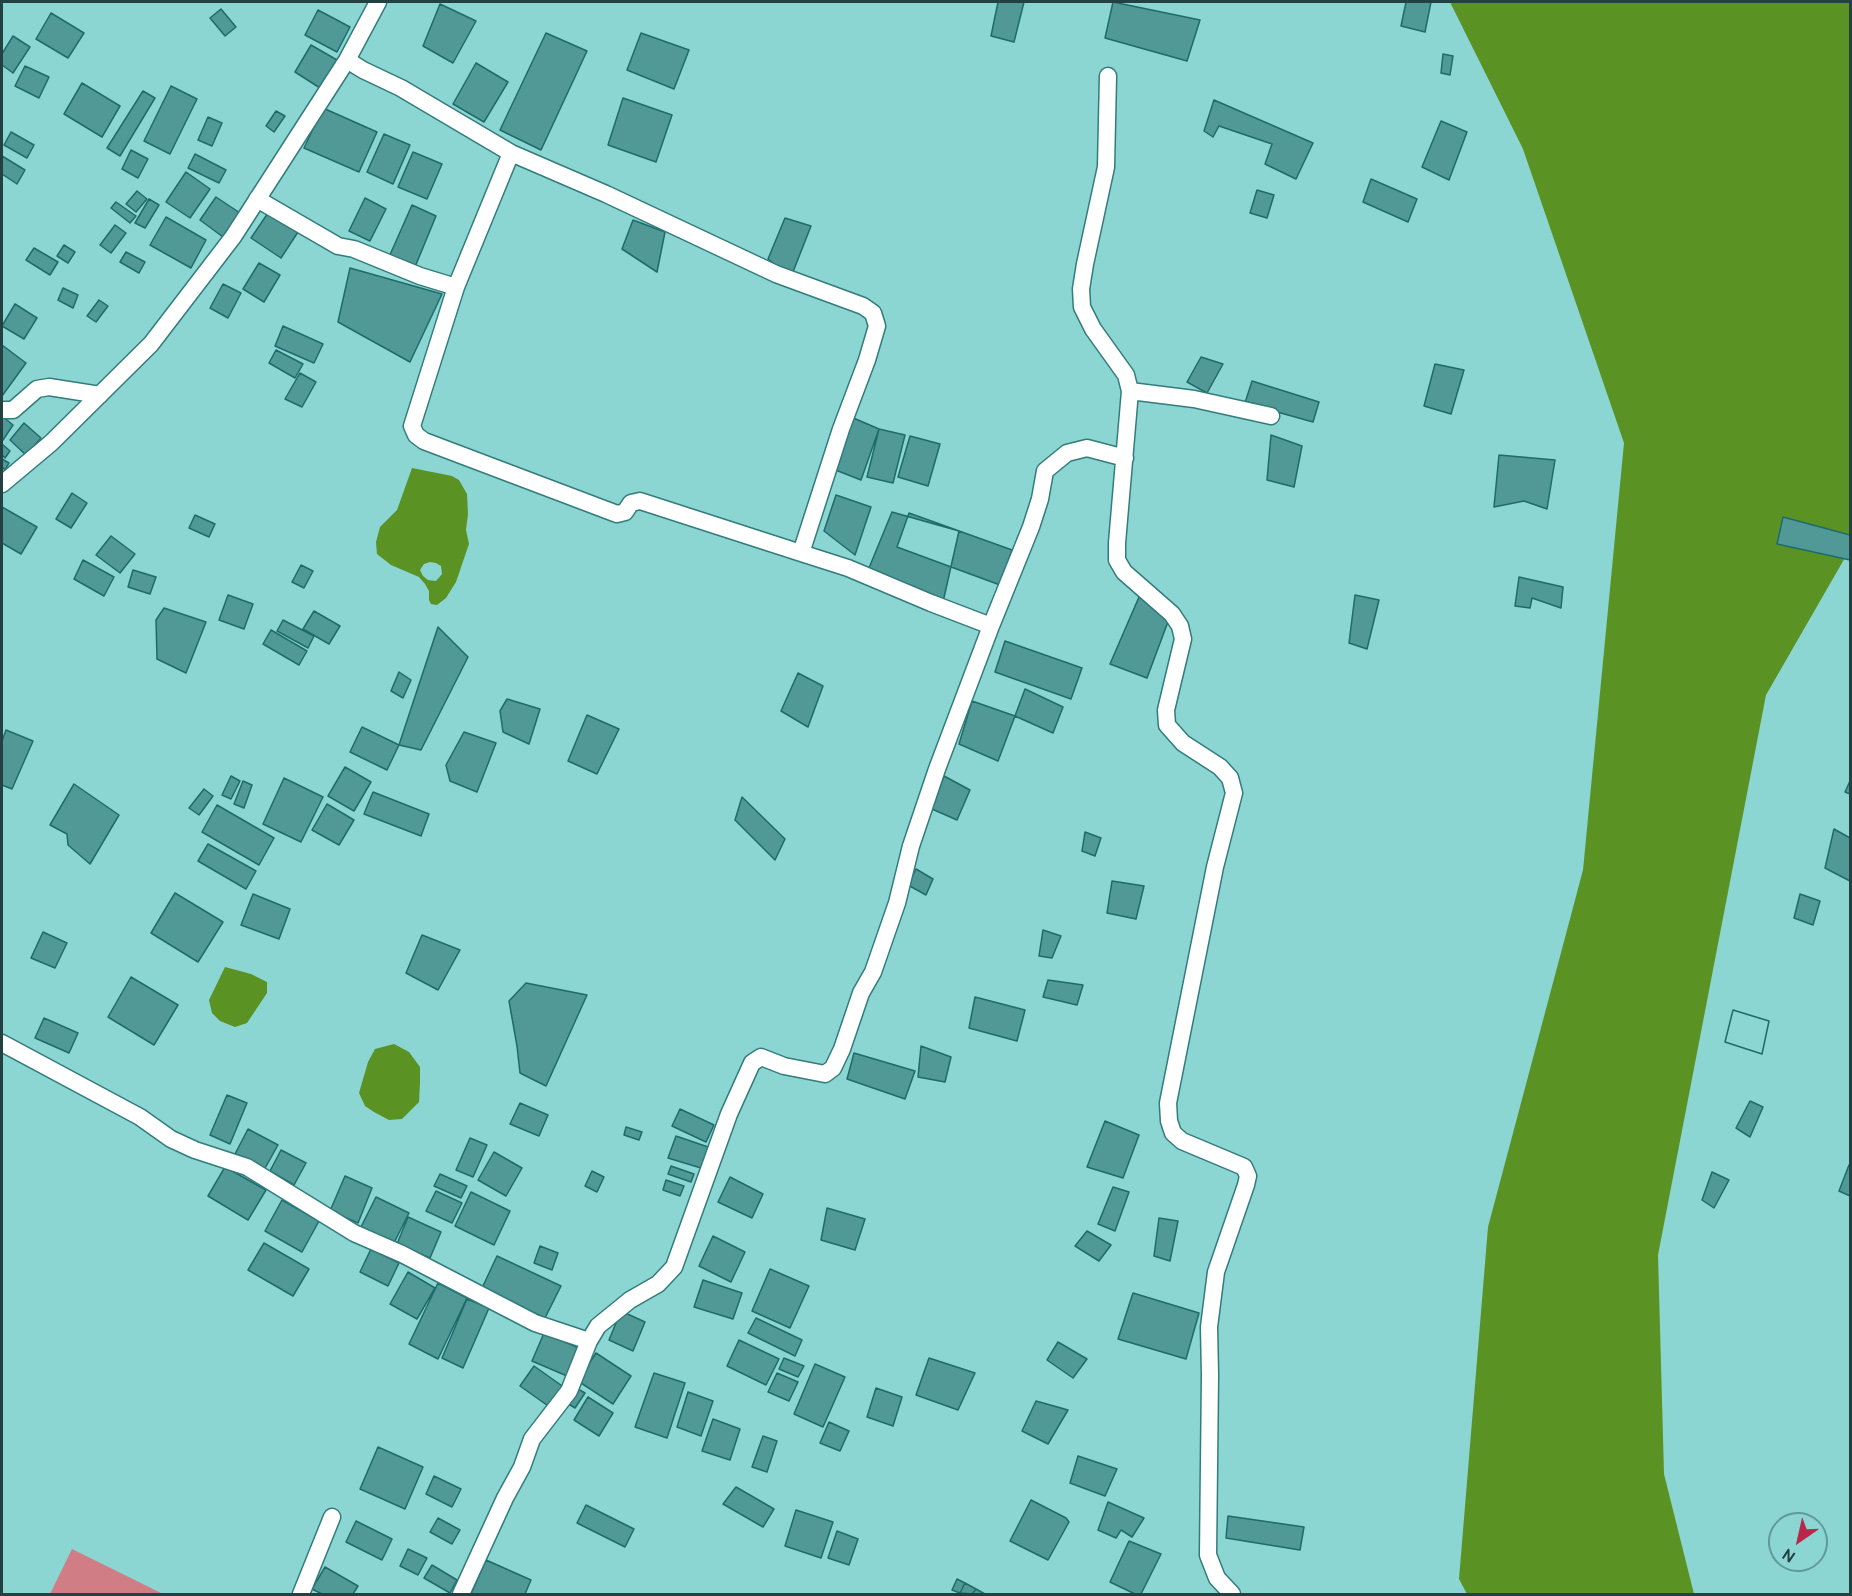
<!DOCTYPE html>
<html>
<head>
<meta charset="utf-8">
<style>
	body { margin:0 }
	#map { position:relative; width:1852px; height:1596px; overflow:hidden; background:#8bd5d2; font-family:Cabin,sans-serif }
	canvas { display:block }
	.frame { position:absolute; inset:0; border:3px solid #224140; pointer-events:none }
	.north { position:absolute; left:1768px; top:1512px; width:60px; height:60px; box-sizing:border-box; background:#8bd5d2; border:2px solid #619a98; border-radius:50%; rotate:214deg; font-size:16px; font-weight:700; line-height:24px; text-align:center; color:#224140 }
	.north::after { content:''; display:block; margin:auto; width:21px; height:27px; background:#b9274a; clip-path:polygon(50% 0,100% 100%,50% 72%,0 100%) }
</style>
</head>
<body>
<div id="map">
<canvas width="1852" height="1596"></canvas>
<div class="frame"></div>
<div class="north">N</div>
</div>
<script>
const g = document.querySelector('canvas').getContext('2d');
g.lineJoin = 'round';
function fillPath(path, color) { g.fillStyle = color; g.fill(path, 'evenodd'); }
const poly = rows => new Path2D(rows.map(r => 'M' + r).join(''));
function strokePath(path, color, width, dash) { g.strokeStyle = color; g.lineWidth = width; g.lineCap = dash ? 'butt' : 'round'; g.setLineDash(dash || []); g.stroke(path); }
fillPath(poly([
	[72,1549,163,1594,50,1594]
]), '#d07d86');
fillPath(poly([
	[1450,2,1850,2,1850,549,1766,695,1658,1255,1664,1474,1694,1594,1467,1594,1459,1579,1488,1227,1583,870,1624,443,1523,149],
	[412,468,452,476,459,480,467,494,468,514,466,530,469,544,456,582,446,598,437,605,431,604,429,600,429,591,425,584,419,577,391,565,377,554,376,542,380,527,397,510],
	[430,562,436,563,441,566,442,574,436,581,428,580,423,576,420,570,424,564],
	[225,967,251,974,267,982,267,993,247,1023,235,1027,220,1021,212,1013,209,1000],
	[394,1044,409,1052,420,1067,420,1083,419,1102,402,1119,389,1120,374,1112,365,1106,359,1093,368,1062,375,1049]
]), '#5a9324');
const building = poly([
	[998,2,1024,2,1014,42,991,36,998,2],
	[1113,2,1200,20,1187,61,1105,38,1113,2],
	[1406,2,1431,2,1425,32,1401,26,1406,2],
	[440,4,476,21,453,63,423,46,440,4],
	[221,9,236,27,225,36,210,18,221,9],
	[318,10,350,27,337,52,305,35,318,10],
	[51,13,84,33,68,58,36,39,51,13],
	[546,33,587,51,541,150,500,130,546,33],
	[641,33,689,50,674,89,627,70,641,33],
	[13,36,30,47,13,73,2,65,2,54,13,36],
	[311,45,337,60,320,88,295,72,311,45],
	[1443,54,1453,56,1450,75,1441,73,1443,54],
	[476,63,508,82,484,122,453,104,476,63],
	[25,66,49,77,39,98,15,86,25,66],
	[82,83,120,106,102,137,64,114,82,83],
	[171,86,197,99,170,154,144,141,171,86],
	[143,91,155,98,120,156,107,148,143,91],
	[623,98,672,115,656,162,608,145,623,98],
	[1214,100,1313,143,1296,179,1265,164,1272,144,1219,126,1213,137,1204,131,1214,100],
	[323,108,377,132,359,172,304,148,323,108],
	[276,111,285,116,274,132,266,126,276,111],
	[208,117,222,123,212,146,198,140,208,117],
	[1441,121,1467,132,1449,180,1422,167,1441,121],
	[11,132,34,145,27,158,4,145,11,132],
	[384,134,410,145,393,184,367,172,384,134],
	[131,150,148,159,138,178,122,169,131,150],
	[413,152,442,164,427,199,398,187,413,152],
	[195,154,226,170,219,183,188,168,195,154],
	[2,156,25,170,17,184,2,174,2,156],
	[186,172,210,189,190,218,166,202,186,172],
	[1371,179,1417,199,1408,222,1363,202,1371,179],
	[1257,190,1274,195,1267,218,1250,213,1257,190],
	[137,191,147,199,136,212,126,204,137,191],
	[216,197,240,213,223,237,200,220,216,197],
	[365,198,386,209,370,241,349,231,365,198],
	[149,199,159,205,145,228,135,223,149,199],
	[116,202,136,216,130,223,111,208,116,202],
	[412,205,436,216,415,267,389,257,412,205],
	[268,213,298,232,281,258,251,238,268,213],
	[166,217,206,240,191,268,150,245,166,217],
	[785,218,811,226,791,277,768,259,785,218],
	[633,220,665,232,657,272,622,249,633,220],
	[115,225,126,233,111,253,100,245,115,225],
	[64,245,75,252,68,263,57,256,64,245],
	[34,248,58,262,50,275,26,260,34,248],
	[126,252,145,262,139,273,120,262,126,252],
	[259,263,280,275,264,302,243,289,259,263],
	[350,268,442,294,410,362,338,322,350,268],
	[223,284,241,293,228,318,210,308,223,284],
	[63,288,78,295,73,308,58,300,63,288],
	[99,300,108,306,96,322,87,316,99,300],
	[15,304,37,318,24,339,2,326,15,304],
	[283,326,323,344,314,363,275,346,283,326],
	[2,345,26,363,2,396,2,345],
	[276,350,303,364,295,378,269,363,276,350],
	[1201,357,1223,364,1207,393,1187,382,1201,357],
	[1435,364,1464,370,1451,414,1424,406,1435,364],
	[300,373,316,382,302,407,285,399,300,373],
	[1252,381,1319,402,1313,422,1245,403,1252,381],
	[2,416,13,425,3,440,2,439,2,416],
	[851,417,879,429,861,480,833,469,851,417],
	[24,423,41,438,26,455,10,440,24,423],
	[879,429,905,435,893,483,867,477,879,429],
	[1271,435,1302,446,1294,487,1267,480,1271,435],
	[910,436,940,444,928,486,898,477,910,436],
	[2,444,10,451,5,458,2,455,2,444],
	[1499,455,1555,460,1547,509,1524,501,1494,507,1499,455],
	[2,459,9,463,5,470,2,467,2,459],
	[72,493,87,503,71,528,56,519,72,493],
	[836,495,871,507,855,555,824,531,836,495],
	[2,507,37,527,21,554,2,543,2,507],
	[892,512,959,531,943,602,869,568,892,512],
	[909,513,1012,550,1000,585,897,547,909,513],
	[195,515,215,524,209,537,189,528,195,515],
	[1783,517,1850,535,1850,560,1777,544,1783,517],
	[111,536,135,554,120,573,96,555,111,536],
	[83,560,114,577,104,596,74,579,83,560],
	[301,565,313,571,304,588,292,582,301,565],
	[133,570,156,577,150,594,128,587,133,570],
	[1519,577,1563,587,1561,608,1532,598,1530,608,1515,606,1519,577],
	[228,595,253,604,244,629,219,620,228,595],
	[1355,595,1379,600,1367,649,1349,643,1355,595],
	[1139,597,1169,619,1147,678,1110,664,1139,597],
	[164,608,206,622,186,673,157,659,156,620,164,608],
	[314,611,340,626,329,644,303,629,314,611],
	[283,620,314,636,308,648,277,631,283,620],
	[438,627,468,657,421,750,399,745,438,627],
	[271,630,307,651,299,665,263,644,271,630],
	[1005,641,1082,668,1071,699,995,672,1005,641],
	[399,672,411,680,403,698,391,691,399,672],
	[798,673,823,686,808,727,781,711,798,673],
	[1025,689,1063,707,1053,733,1015,716,1025,689],
	[507,699,540,709,529,744,503,732,500,711,507,699],
	[972,701,1015,716,998,761,959,744,972,701],
	[587,715,619,729,597,774,568,761,587,715],
	[362,727,399,745,387,770,350,752,362,727],
	[6,730,33,741,12,789,2,785,2,741,6,730],
	[464,732,496,743,477,792,450,781,446,765,464,732],
	[345,767,371,782,354,811,328,796,345,767],
	[231,776,240,781,231,799,222,795,231,776],
	[944,776,970,790,957,820,932,809,944,776],
	[284,778,323,797,301,842,263,824,284,778],
	[243,781,252,785,244,808,234,804,243,781],
	[1850,781,1850,794,1845,792,1850,781],
	[74,784,119,815,90,864,68,845,67,834,50,825,74,784],
	[204,789,213,796,199,815,189,808,204,789],
	[373,792,429,814,421,836,364,814,373,792],
	[742,797,785,839,775,860,735,820,742,797],
	[327,804,354,820,339,845,312,830,327,804],
	[217,805,274,838,259,865,202,832,217,805],
	[1834,829,1850,838,1850,881,1825,868,1834,829],
	[1085,832,1101,838,1095,856,1082,851,1085,832],
	[208,844,256,871,246,889,198,861,208,844],
	[916,869,933,879,926,895,908,885,916,869],
	[1112,881,1144,886,1136,919,1107,913,1112,881],
	[175,893,223,922,198,962,151,933,175,893],
	[253,894,290,909,279,939,241,925,253,894],
	[1800,894,1820,901,1813,925,1794,918,1800,894],
	[1043,930,1061,936,1052,958,1039,956,1043,930],
	[43,932,67,943,55,968,31,958,43,932],
	[422,935,460,950,438,990,406,973,422,935],
	[131,977,178,1005,154,1045,108,1017,131,977],
	[1048,980,1083,985,1077,1005,1043,997,1048,980],
	[526,983,587,995,546,1086,520,1073,517,1046,509,1001,526,983],
	[975,997,1025,1010,1017,1041,969,1028,975,997],
	[1733,1010,1769,1021,1762,1054,1725,1042,1733,1010],
	[1733,1010,1769,1021,1762,1054,1725,1042,1733,1010],
	[44,1018,78,1033,69,1053,35,1038,44,1018],
	[921,1046,951,1057,945,1082,918,1077,921,1046],
	[854,1053,915,1071,905,1099,847,1079,854,1053],
	[227,1095,247,1103,230,1144,210,1135,227,1095],
	[1750,1101,1763,1107,1750,1137,1736,1128,1750,1101],
	[520,1103,548,1115,539,1136,510,1124,520,1103],
	[680,1109,714,1125,706,1142,672,1126,680,1109],
	[1105,1121,1139,1135,1123,1178,1087,1167,1105,1121],
	[626,1127,642,1132,639,1140,624,1135,626,1127],
	[248,1129,278,1145,264,1170,235,1154,248,1129],
	[676,1136,708,1147,701,1168,668,1158,676,1136],
	[470,1138,487,1145,473,1177,456,1170,470,1138],
	[281,1150,306,1163,294,1185,270,1171,281,1150],
	[494,1152,522,1168,506,1196,478,1180,494,1152],
	[1849,1165,1850,1165,1850,1196,1839,1191,1849,1165],
	[671,1166,694,1174,691,1182,668,1174,671,1166],
	[225,1167,266,1190,248,1220,208,1196,225,1167],
	[592,1171,604,1177,597,1192,585,1186,592,1171],
	[1712,1172,1729,1180,1714,1208,1702,1200,1712,1172],
	[440,1174,467,1186,461,1198,434,1186,440,1174],
	[345,1176,372,1188,358,1223,330,1211,345,1176],
	[730,1177,763,1194,752,1218,718,1202,730,1177],
	[666,1180,684,1186,680,1196,663,1190,666,1180],
	[1113,1187,1129,1192,1115,1231,1098,1224,1113,1187],
	[436,1191,462,1203,452,1223,426,1211,436,1191],
	[471,1192,510,1211,494,1245,455,1226,471,1192],
	[376,1197,409,1213,393,1245,360,1229,376,1197],
	[282,1200,319,1221,302,1252,265,1231,282,1200],
	[827,1208,865,1219,855,1250,821,1240,827,1208],
	[408,1217,441,1232,430,1258,397,1244,408,1217],
	[1159,1218,1178,1221,1170,1261,1154,1256,1159,1218],
	[1087,1231,1111,1245,1099,1261,1075,1246,1087,1231],
	[713,1236,745,1252,731,1282,699,1266,713,1236],
	[264,1243,309,1269,293,1296,248,1270,264,1243],
	[540,1246,558,1253,552,1270,534,1263,540,1246],
	[371,1249,399,1263,388,1286,360,1272,371,1249],
	[497,1256,561,1286,545,1318,482,1288,497,1256],
	[770,1269,809,1286,790,1328,752,1311,770,1269],
	[408,1272,435,1288,417,1319,390,1304,408,1272],
	[703,1280,742,1293,733,1319,694,1307,703,1280],
	[438,1283,467,1298,438,1359,409,1344,438,1283],
	[1133,1293,1199,1313,1186,1359,1118,1339,1133,1293],
	[467,1299,489,1308,463,1368,442,1358,467,1299],
	[621,1311,645,1322,633,1351,609,1340,621,1311],
	[756,1318,802,1340,795,1356,748,1333,756,1318],
	[544,1333,579,1348,567,1376,532,1361,544,1333],
	[739,1340,779,1359,766,1385,727,1366,739,1340],
	[1058,1342,1087,1359,1073,1378,1047,1360,1058,1342],
	[596,1353,631,1376,613,1404,578,1381,596,1353],
	[784,1358,804,1366,798,1377,779,1369,784,1358],
	[929,1358,975,1373,958,1410,916,1395,929,1358],
	[815,1364,845,1377,823,1427,794,1414,815,1364],
	[534,1366,565,1388,551,1408,520,1386,534,1366],
	[654,1373,685,1383,667,1438,635,1427,654,1373],
	[777,1373,798,1382,789,1401,768,1392,777,1373],
	[576,1388,585,1393,575,1408,567,1403,576,1388],
	[876,1388,902,1397,893,1426,867,1417,876,1388],
	[688,1392,713,1401,701,1436,677,1427,688,1392],
	[588,1397,613,1413,599,1436,574,1420,588,1397],
	[1036,1401,1068,1410,1048,1444,1022,1431,1036,1401],
	[713,1419,740,1429,730,1460,702,1451,713,1419],
	[829,1422,849,1431,840,1451,820,1443,829,1422],
	[763,1436,777,1441,767,1472,752,1467,763,1436],
	[378,1447,423,1467,405,1509,360,1489,378,1447],
	[1078,1456,1117,1469,1105,1496,1070,1483,1078,1456],
	[434,1476,461,1489,452,1507,426,1494,434,1476],
	[736,1487,774,1509,763,1527,723,1504,736,1487],
	[1031,1500,1066,1518,1069,1522,1048,1560,1010,1541,1031,1500],
	[1108,1502,1144,1518,1132,1537,1121,1530,1116,1538,1098,1530,1108,1502],
	[586,1505,634,1529,625,1547,577,1523,586,1505],
	[796,1510,833,1522,821,1558,785,1546,796,1510],
	[1228,1516,1304,1527,1300,1550,1226,1538,1228,1516],
	[438,1518,460,1530,452,1544,430,1532,438,1518],
	[356,1521,392,1539,382,1560,346,1542,356,1521],
	[837,1531,858,1539,849,1565,828,1558,837,1531],
	[1129,1541,1161,1554,1141,1594,1135,1594,1110,1582,1129,1541],
	[408,1549,427,1558,418,1575,400,1566,408,1549],
	[486,1560,531,1580,525,1594,471,1594,486,1560],
	[432,1565,457,1580,450,1593,424,1578,432,1565],
	[325,1567,358,1586,353,1594,322,1594,312,1589,325,1567],
	[957,1579,965,1583,960,1593,952,1590,957,1579],
	[965,1583,976,1589,972,1594,960,1593,965,1583],
	[976,1589,985,1594,972,1594,976,1589]
]);
fillPath(building, '#509997');
strokePath(building, '#1d6c6b', 1.5);
const street = poly([
	[378,2,347,60,363,70,401,88,511,153,606,194,776,274,863,306,873,313,877,326,867,360,841,429,801,553,848,568,931,603,991,626,937,769,911,846,897,903,873,972,861,993,842,1049,833,1068,825,1074,784,1066,761,1057,752,1063,729,1114,674,1267,658,1284,630,1300,598,1326,589,1341,569,1391,532,1439,522,1467,505,1498,461,1594],
	[1108,76,1106,167,1085,264,1081,289,1082,307,1093,329,1126,375,1130,391,1117,543,1117,560,1124,572,1172,614,1180,626,1183,639,1166,710,1167,725,1183,743,1220,767,1230,778,1234,793,1215,867,1168,1103,1169,1121,1173,1133,1182,1141,1244,1167,1248,1176,1246,1185,1216,1272,1209,1327,1210,1375,1208,1555,1217,1578,1232,1594],
	[511,153,456,287,412,426,416,435,424,441,617,514,625,512,631,503,640,501,801,553],
	[257,199,338,246,354,249,420,276,456,287],
	[1130,391,1194,399,1271,416],
	[2,410,13,410,37,389,49,387,100,395],
	[2,484,51,443,151,344,233,237,347,60],
	[991,626,1031,527,1040,499,1045,471,1067,453,1087,448,1125,458],
	[2,1043,140,1117,171,1139,195,1150,247,1167,354,1233,402,1254,535,1323,589,1341],
	[301,1594,332,1517]
]);
strokePath(street, '#327d7c', 19);
strokePath(street, '#fff', 16);
</script>
</body>
</html>
